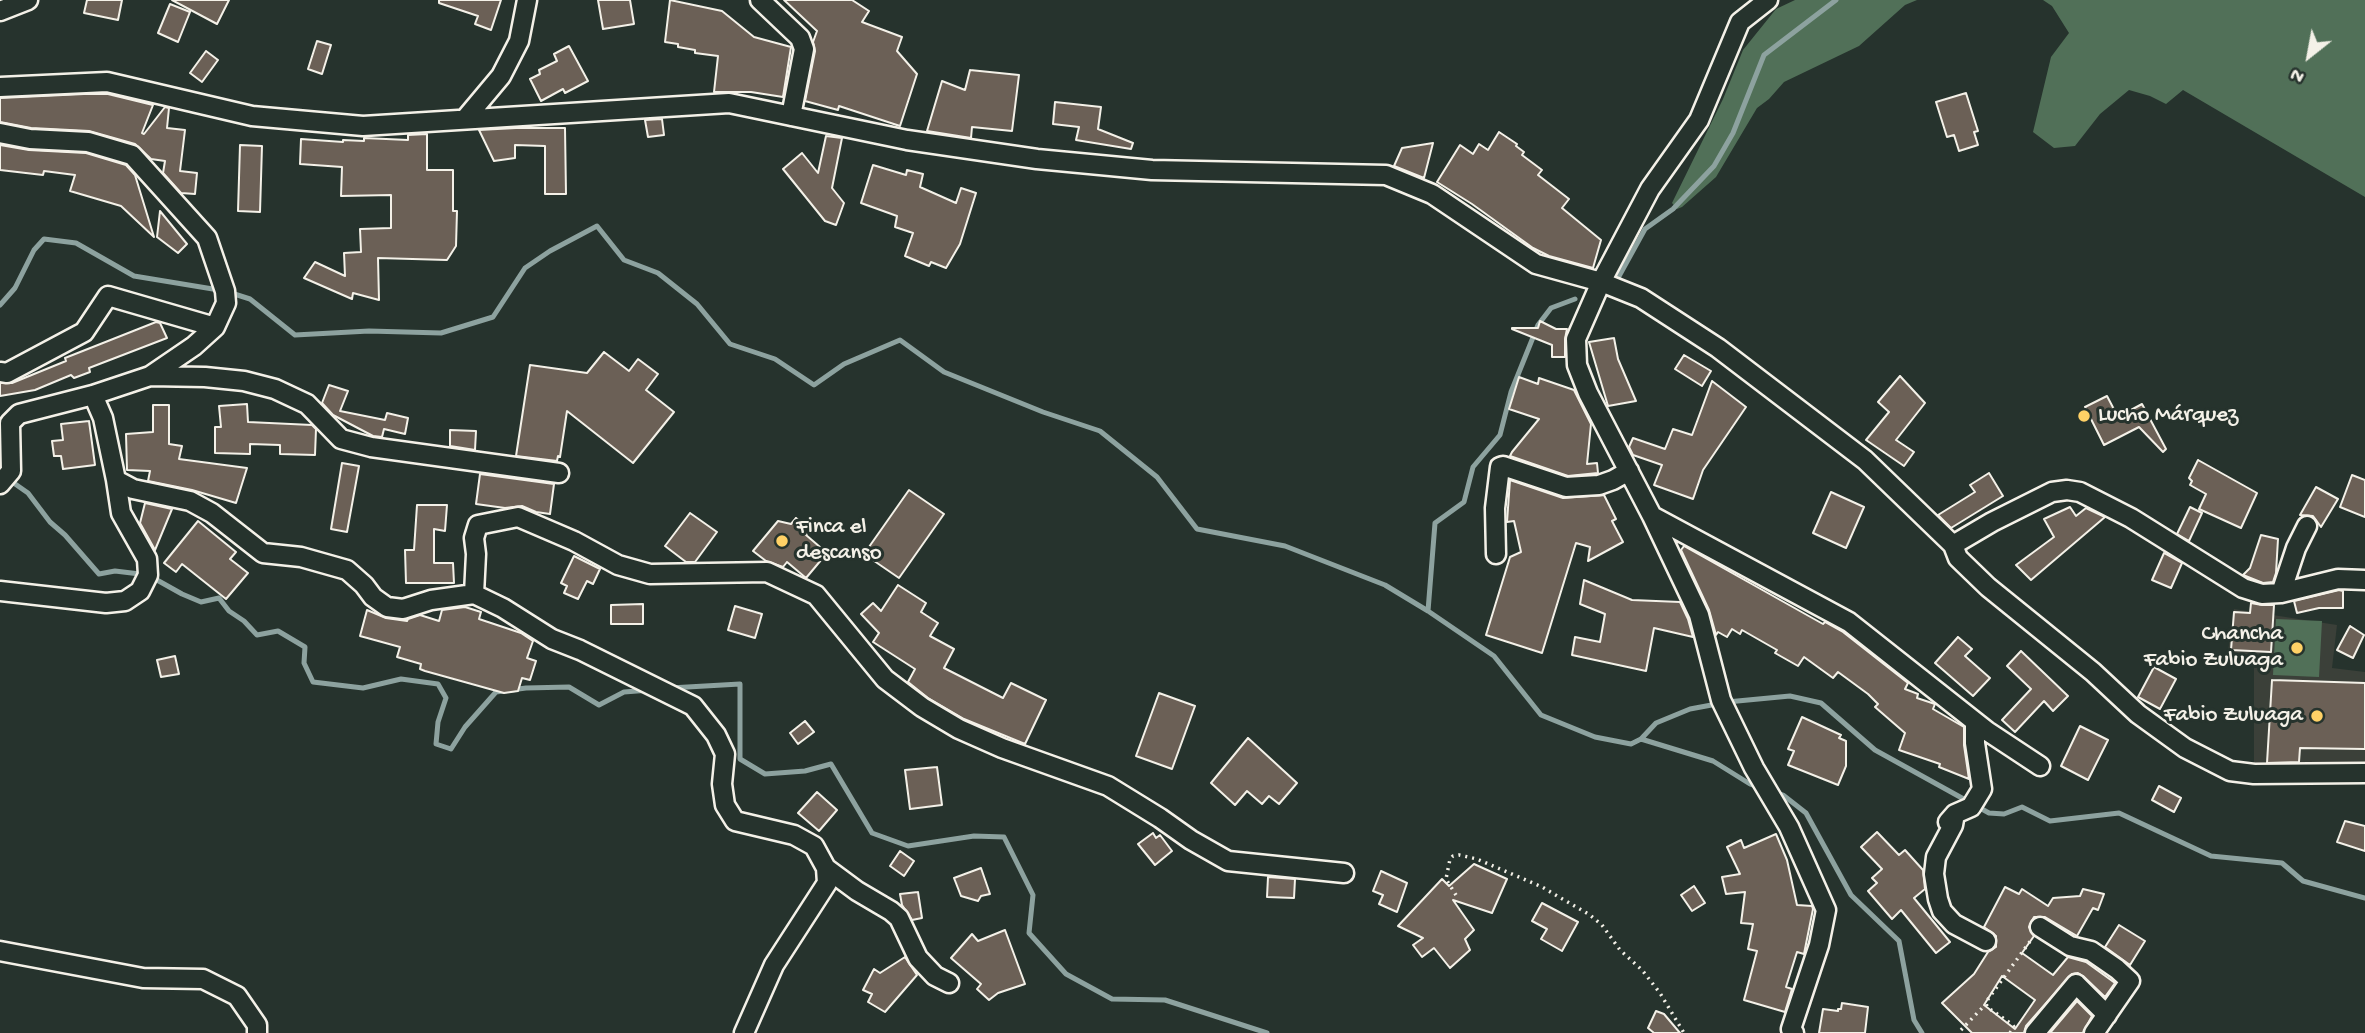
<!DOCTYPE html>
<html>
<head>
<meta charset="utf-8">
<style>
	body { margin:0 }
	#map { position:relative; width:2365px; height:1033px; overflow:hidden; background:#26332d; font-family:"Gochi Hand",sans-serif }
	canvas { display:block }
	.north { position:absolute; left:2274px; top:21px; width:70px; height:70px; -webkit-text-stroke:5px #26332d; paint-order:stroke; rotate:211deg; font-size:19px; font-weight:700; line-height:28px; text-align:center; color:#f4f1e8 }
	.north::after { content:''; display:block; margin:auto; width:24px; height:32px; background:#f4f1e8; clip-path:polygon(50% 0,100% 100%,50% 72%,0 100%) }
</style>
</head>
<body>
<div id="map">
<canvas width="2365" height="1033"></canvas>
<div class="north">N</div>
</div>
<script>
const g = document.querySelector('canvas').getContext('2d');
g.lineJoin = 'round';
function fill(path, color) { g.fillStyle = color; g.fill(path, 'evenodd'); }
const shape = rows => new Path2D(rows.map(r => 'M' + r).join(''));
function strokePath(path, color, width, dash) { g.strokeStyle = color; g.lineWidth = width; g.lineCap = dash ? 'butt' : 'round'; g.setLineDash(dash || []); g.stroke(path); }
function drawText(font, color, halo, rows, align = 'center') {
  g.font = font + ' "Gochi Hand",sans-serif'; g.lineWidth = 6; g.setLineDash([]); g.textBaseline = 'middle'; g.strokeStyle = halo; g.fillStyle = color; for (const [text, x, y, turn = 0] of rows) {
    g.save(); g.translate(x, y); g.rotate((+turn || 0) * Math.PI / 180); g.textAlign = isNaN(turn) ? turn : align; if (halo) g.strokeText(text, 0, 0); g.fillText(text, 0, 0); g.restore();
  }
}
fill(shape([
	[2234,609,2337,625,2332,668,2365,672,2365,766,2254,765,2254,656,2228,652]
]), '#3b4039');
fill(shape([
	[1795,0,1917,0,1905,5,1859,46,1784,82,1769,99,1757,108,1716,177,1682,207,1677,209,1672,203,1723,99,1743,50,1776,9],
	[2043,0,2365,0,2365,197,2183,90,2166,104,2150,96,2129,90,2100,114,2075,146,2054,148,2033,132,2051,57,2069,33,2052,6],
	[2276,619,2322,621,2319,677,2273,675]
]), '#517058');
strokePath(shape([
	[1618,278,1645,229,1673,209,1714,166,1733,133,1764,55,1836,0],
	[0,305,15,288,34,250,44,239,76,243,134,276,225,291,250,299,295,335,369,331,441,333,493,317,525,268,550,251,597,226,624,260,658,273,697,304,730,344,775,359,814,385,844,364,900,340,944,372,1043,412,1100,431,1157,477,1197,529,1285,546,1385,585,1428,611,1494,656,1541,715,1595,737,1631,744,1641,739,1656,723,1690,709,1717,704],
	[8,479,28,493,50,522,65,535,99,574,115,571,148,575,182,594,201,602,219,598,229,611,244,621,257,635,278,631,305,647,304,663,313,682,363,688,401,679,438,684,446,698,438,722,436,744,451,749,465,727,496,692,526,688,569,687,599,705,624,692,650,690],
	[1428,611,1435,523,1464,502,1473,467,1500,435,1511,392,1538,325,1551,308,1575,299],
	[670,688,740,684,740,759,765,774,805,771,831,764,872,833,908,846,974,836,1004,837,1033,895,1029,933,1066,974,1112,999,1165,1000,1267,1033],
	[1727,702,1790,696,1821,703,1875,750,1989,813,2004,814,2022,807,2050,821,2119,813,2211,856,2282,863,2303,881,2365,898],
	[1641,739,1713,761,1750,784,1758,787],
	[1774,792,1783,795,1806,813,1851,895,1899,941,1914,1020,1922,1033]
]), '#8da29f', 5);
const building = shape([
	[87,0,122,0,118,20,84,13,87,0],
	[172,0,229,0,217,24,172,0],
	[439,0,501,0,491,30,475,24,478,16,439,3,439,0],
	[598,0,630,0,634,24,603,29,598,0],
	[670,0,722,11,754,37,791,47,783,97,751,92,714,92,718,56,695,53,695,50,678,47,678,44,665,42,670,0],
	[784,0,852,0,869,11,862,22,902,37,897,51,917,74,900,126,839,106,838,110,805,101,815,51,813,42,817,31,784,0],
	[170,4,190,12,178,42,158,33,170,4],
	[317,41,331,45,322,74,308,69,317,41],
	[569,46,588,81,565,93,563,89,541,101,530,79,540,74,539,70,557,61,554,54,569,46],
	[206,51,218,60,202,82,190,73,206,51],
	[970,70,1019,75,1012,131,972,127,971,138,927,131,942,81,965,90,970,70],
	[1966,93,1978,131,1974,132,1978,145,1959,151,1954,135,1947,137,1936,102,1966,93],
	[84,94,108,94,153,105,142,133,144,134,165,107,169,108,167,128,185,130,180,171,197,173,195,194,181,193,163,173,165,161,151,159,135,144,89,131,31,128,0,122,0,98,84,94],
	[1055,102,1101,107,1098,129,1133,143,1131,149,1076,140,1079,127,1053,124,1055,102],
	[662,119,664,135,648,137,645,120,662,119],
	[516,128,565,128,566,194,545,194,545,146,515,145,515,158,494,161,479,130,516,128],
	[1499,132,1517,144,1516,146,1524,152,1522,155,1542,170,1538,175,1569,199,1562,208,1601,240,1593,268,1549,256,1533,248,1472,204,1437,182,1460,145,1473,154,1479,144,1488,150,1499,132],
	[427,134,427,170,453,170,453,211,457,211,456,246,447,260,378,258,379,300,353,293,352,299,304,278,315,262,345,276,344,253,361,252,360,229,391,228,391,195,341,196,342,167,300,164,301,139,343,142,343,140,364,141,364,138,408,140,408,135,427,134],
	[826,136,842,138,832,188,844,203,836,225,825,221,783,169,802,153,818,173,826,136],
	[1433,143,1424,178,1394,166,1402,148,1433,143],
	[0,145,29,150,86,153,126,165,135,175,154,237,121,206,70,191,75,175,44,171,43,175,0,170,0,145],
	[240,145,262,146,260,212,238,211,240,145],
	[873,165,906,175,907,170,923,174,920,187,956,203,961,188,976,193,960,244,946,268,931,262,929,266,905,256,913,233,895,227,897,216,861,203,873,165],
	[160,211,187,244,178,253,157,237,160,211],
	[1540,321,1556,329,1567,329,1565,339,1565,357,1552,357,1552,345,1512,329,1512,328,1538,328,1540,321],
	[156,322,160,323,167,338,89,368,90,372,74,378,71,375,35,390,0,396,0,383,12,383,66,361,65,358,156,322],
	[1614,338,1618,359,1636,401,1608,406,1589,342,1614,338],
	[604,352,629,371,638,359,658,374,646,390,674,412,633,463,567,411,560,457,558,456,557,461,516,456,530,365,587,373,604,352],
	[1684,355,1711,371,1702,386,1675,369,1684,355],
	[1900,376,1925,403,1896,440,1914,452,1904,466,1866,440,1889,412,1878,402,1900,376],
	[1519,377,1538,384,1539,378,1574,390,1591,424,1587,464,1597,463,1598,473,1568,476,1510,456,1512,452,1539,419,1509,409,1519,377],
	[1712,381,1746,407,1703,470,1693,499,1654,485,1662,465,1633,455,1629,447,1633,438,1665,449,1673,429,1692,435,1712,381],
	[329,385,348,391,340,411,385,420,387,413,408,418,405,434,384,429,382,437,373,436,333,415,322,403,329,385],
	[2107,396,2118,417,2142,404,2166,449,2163,452,2139,427,2104,445,2085,407,2107,396],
	[247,404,248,422,312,425,316,429,315,455,280,454,280,445,250,444,250,454,215,453,215,427,221,427,219,406,247,404],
	[153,405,169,405,169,444,182,446,179,459,247,468,236,503,192,490,148,481,150,471,127,470,126,434,153,432,153,405],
	[89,421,95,465,63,469,61,456,54,456,52,441,63,440,61,424,89,421],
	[450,430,476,431,475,450,450,446,450,430],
	[2198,460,2257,493,2241,528,2199,509,2206,494,2190,485,2192,481,2189,478,2198,460],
	[342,463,359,466,347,532,331,529,342,463],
	[1989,473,2003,496,1951,528,1938,515,1975,492,1970,485,1989,473],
	[480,474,554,484,550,514,536,512,522,506,505,508,476,504,480,474],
	[2352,475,2365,480,2365,517,2340,507,2352,475],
	[1510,480,1563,498,1604,495,1616,519,1612,521,1623,542,1588,561,1590,547,1576,543,1542,653,1486,635,1510,557,1521,552,1514,521,1507,522,1510,480],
	[2316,487,2338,499,2321,527,2313,516,2300,515,2316,487],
	[909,490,944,514,899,578,864,554,909,490],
	[1831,492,1864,507,1846,548,1813,533,1831,492],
	[145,503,172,509,155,550,140,523,145,503],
	[417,505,447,505,445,531,434,529,434,563,453,563,454,583,406,583,405,550,414,550,417,505],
	[2070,507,2076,516,2086,508,2105,517,2031,580,2016,565,2054,537,2044,519,2070,507],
	[2190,507,2202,513,2189,541,2177,534,2190,507],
	[690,513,717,532,695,562,686,562,665,546,690,513],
	[796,518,810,530,806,535,827,553,806,578,787,562,783,567,766,561,753,551,778,521,791,524,796,518],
	[198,521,236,552,230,559,248,573,226,599,182,564,176,572,164,563,198,521],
	[2261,535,2278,539,2276,573,2273,582,2263,583,2243,575,2250,568,2261,535],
	[1684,546,1823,624,1825,622,1843,632,1908,683,1905,689,1918,694,1917,698,1935,704,1933,709,1964,727,1964,745,1969,779,1939,767,1940,764,1899,750,1905,733,1875,707,1878,704,1868,694,1838,672,1833,678,1804,657,1798,666,1775,653,1777,650,1742,630,1740,634,1732,629,1727,637,1718,632,1716,635,1709,610,1681,550,1684,546],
	[2164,553,2182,563,2171,588,2152,580,2164,553],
	[574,556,600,569,593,584,587,581,578,599,564,593,567,586,561,583,574,556],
	[1584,580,1632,600,1680,602,1688,619,1693,637,1654,628,1646,671,1572,655,1575,637,1600,642,1605,614,1580,604,1584,580],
	[898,585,926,603,921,612,938,623,930,636,954,649,944,668,1003,698,1011,683,1046,700,1025,744,964,719,928,698,908,682,915,669,873,642,879,633,861,614,873,603,881,611,898,585],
	[2339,590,2343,591,2343,608,2319,608,2297,613,2294,601,2339,590],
	[2251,603,2262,605,2274,605,2271,652,2231,650,2234,612,2250,613,2251,603],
	[643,604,643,624,611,624,611,605,643,604],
	[735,606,762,614,755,638,728,630,735,606],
	[465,607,481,612,479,619,521,633,533,641,527,658,536,661,530,680,522,678,518,691,504,693,425,671,420,669,421,664,397,657,400,647,360,636,367,610,386,618,407,621,408,619,420,615,439,621,442,610,465,607],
	[2350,626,2364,635,2353,658,2337,650,2350,626],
	[1958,637,1972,649,1965,656,1990,678,1973,696,1935,663,1958,637],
	[2021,651,2068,696,2053,711,2044,701,2015,732,2002,720,2031,689,2007,666,2021,651],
	[175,656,179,674,161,677,157,660,175,656],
	[2154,667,2176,679,2160,709,2138,697,2154,667],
	[2272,680,2365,683,2365,749,2300,748,2299,762,2267,763,2272,680],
	[1159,693,1195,706,1172,769,1136,756,1159,693],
	[1802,717,1841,735,1839,738,1846,741,1846,766,1838,785,1788,765,1794,751,1788,749,1802,717],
	[805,721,814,732,798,744,790,733,805,721],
	[2080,726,2108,740,2088,780,2061,766,2080,726],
	[1248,738,1297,783,1279,804,1269,796,1262,804,1247,791,1235,805,1211,783,1248,738],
	[937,767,942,805,910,809,905,770,937,767],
	[2159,786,2181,798,2174,812,2152,800,2159,786],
	[817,792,837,810,819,831,798,813,817,792],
	[2345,821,2365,826,2365,851,2337,842,2345,821],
	[1877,832,1899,855,1905,850,1923,870,1925,889,1914,898,1950,942,1936,953,1901,910,1892,919,1868,891,1877,883,1872,878,1882,869,1861,847,1877,832],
	[1153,833,1156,838,1160,835,1172,851,1155,865,1138,844,1153,833],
	[1776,834,1787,860,1797,905,1812,906,1813,909,1804,954,1797,952,1786,987,1792,989,1785,1012,1744,1000,1757,951,1748,949,1753,924,1741,923,1745,892,1726,894,1722,877,1740,874,1727,847,1741,840,1744,848,1776,834],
	[900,851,914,861,904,876,890,866,900,851],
	[1474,864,1507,879,1492,913,1453,900,1474,930,1465,939,1470,950,1450,968,1434,948,1422,957,1413,945,1423,938,1398,926,1442,879,1449,886,1474,864],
	[981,868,990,894,981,896,978,901,961,896,954,878,981,868],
	[1381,871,1407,883,1397,912,1379,904,1383,895,1373,891,1381,871],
	[1268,877,1295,879,1294,898,1267,897,1268,877],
	[1694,886,1705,903,1692,911,1681,895,1694,886],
	[2005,887,2019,894,2022,889,2048,906,2053,898,2080,896,2083,889,2104,894,2098,910,2093,908,2077,936,2045,917,2034,917,2029,927,2034,936,2022,953,2053,975,2068,957,2086,962,2115,983,2105,997,2083,976,2078,973,2072,974,2026,1026,2024,1033,1972,1033,1942,1003,1974,974,1988,952,1996,947,1996,936,1984,927,2005,887],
	[2002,976,2035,1000,2015,1029,1984,1005,2002,976],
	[918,892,922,918,912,920,902,905,900,894,918,892],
	[1542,903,1578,922,1562,951,1541,939,1547,929,1532,921,1542,903],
	[2119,925,2145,941,2130,965,2105,947,2119,925],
	[1005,930,1025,984,998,993,989,1000,977,989,981,984,951,958,972,934,978,941,1005,930],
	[905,957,917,975,885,1012,868,1002,872,994,863,990,874,969,880,973,905,957],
	[2077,1001,2092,1016,2083,1033,2050,1033,2077,1001],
	[1842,1003,1868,1007,1865,1033,1819,1033,1823,1009,1838,1011,1838,1009,1841,1009,1842,1003],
	[1656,1011,1664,1014,1680,1033,1654,1033,1648,1028,1656,1011]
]);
fill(building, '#6b6056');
strokePath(building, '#f4f1e8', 2);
const minor = shape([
	[760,0,800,38,804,49,791,116],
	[1768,0,1740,22,1699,120,1650,189,1601,282,1576,339,1577,365,1588,393,1652,516,1699,615,1721,700,1754,768,1789,827,1826,910,1819,945,1791,1029,1794,1033],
	[0,11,28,0],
	[0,87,107,82,252,116,363,126,729,103,907,140,1037,159,1152,170,1386,175,1432,194,1536,264,1601,282,1641,298,1718,348,1865,460,1953,545,1958,558,1988,587,2093,672,2138,714,2185,748,2230,771,2254,774,2365,773],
	[465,119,501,76,519,41,527,0],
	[0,133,30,139,88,142,132,155,207,238,225,291,226,303,215,327,194,346,150,376,93,395,19,414,10,423,11,471,0,484],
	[0,372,7,373,84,332,108,296,215,327],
	[150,376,205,377,244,381,275,389,307,404,341,439,371,447,559,473],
	[93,395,103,418,116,480,133,489,190,501,212,513,263,553,301,557,347,570,364,585,373,597,387,607,403,609,431,600,474,594,503,608,552,639,580,650,693,706,716,735,725,754,722,784,725,805,735,821,794,835,814,846,826,868,827,883,774,965,744,1033],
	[1652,516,1849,622,1987,731,2040,766],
	[1953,545,1992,522,2052,492,2067,490,2080,492,2131,518,2243,588,2262,594,2281,593,2338,579,2365,580],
	[1496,554,1495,508,1500,467,1503,466,1566,487,1599,485,1613,480,1629,471],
	[0,591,106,603,125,601,140,591,148,575,147,559,121,513,116,480],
	[2281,593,2296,548,2307,526],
	[474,594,476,554,474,538,478,525,518,517,574,541,618,565,650,574,767,572,816,595,885,679,922,707,959,729,1002,748,1108,786,1160,818,1191,840,1228,861,1344,873],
	[1955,814,1953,825,1936,857,1934,874,1938,899,1942,911,1954,924,1986,941],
	[1948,822,1955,814,1971,807,1982,789,1975,743,1975,723],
	[826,868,857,891,891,911,899,918,918,958,935,976,949,983],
	[2040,927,2070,946,2091,951,2117,969,2130,981,2094,1033],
	[0,951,143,978,203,979,237,996,257,1025,257,1033],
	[2035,1033,2076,984,2107,1015]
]);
strokePath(minor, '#f4f1e8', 23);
strokePath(shape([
	[1456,895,1446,879,1450,859,1453,856,1459,855,1477,859,1542,887,1590,915,1602,925,1620,950,1642,970,1660,993,1684,1033],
	[1961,1030,1985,1005],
	[2010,1033,2014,1027,2013,1025,1987,1007,1986,1002,2031,940]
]), '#f4f1e8', 3.5, [2, 5]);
strokePath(minor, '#26332d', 18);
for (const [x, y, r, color] of [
	[2084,416,7,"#ffd166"],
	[782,541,7,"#ffd166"],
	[2297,648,7,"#ffd166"],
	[2317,716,7,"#ffd166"]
]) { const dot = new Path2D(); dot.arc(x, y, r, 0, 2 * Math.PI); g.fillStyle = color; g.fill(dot); strokePath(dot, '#26332d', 2.5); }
drawText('23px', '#f4f1e8', '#26332d', [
	["Lucho Márquez",2098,416],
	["Finca el",796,528],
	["descanso",796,554],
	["Chancha",2283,635,"right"],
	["Fabio Zuluaga",2283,661,"right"],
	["Fabio Zuluaga",2303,716,"right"]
], 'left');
</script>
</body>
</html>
